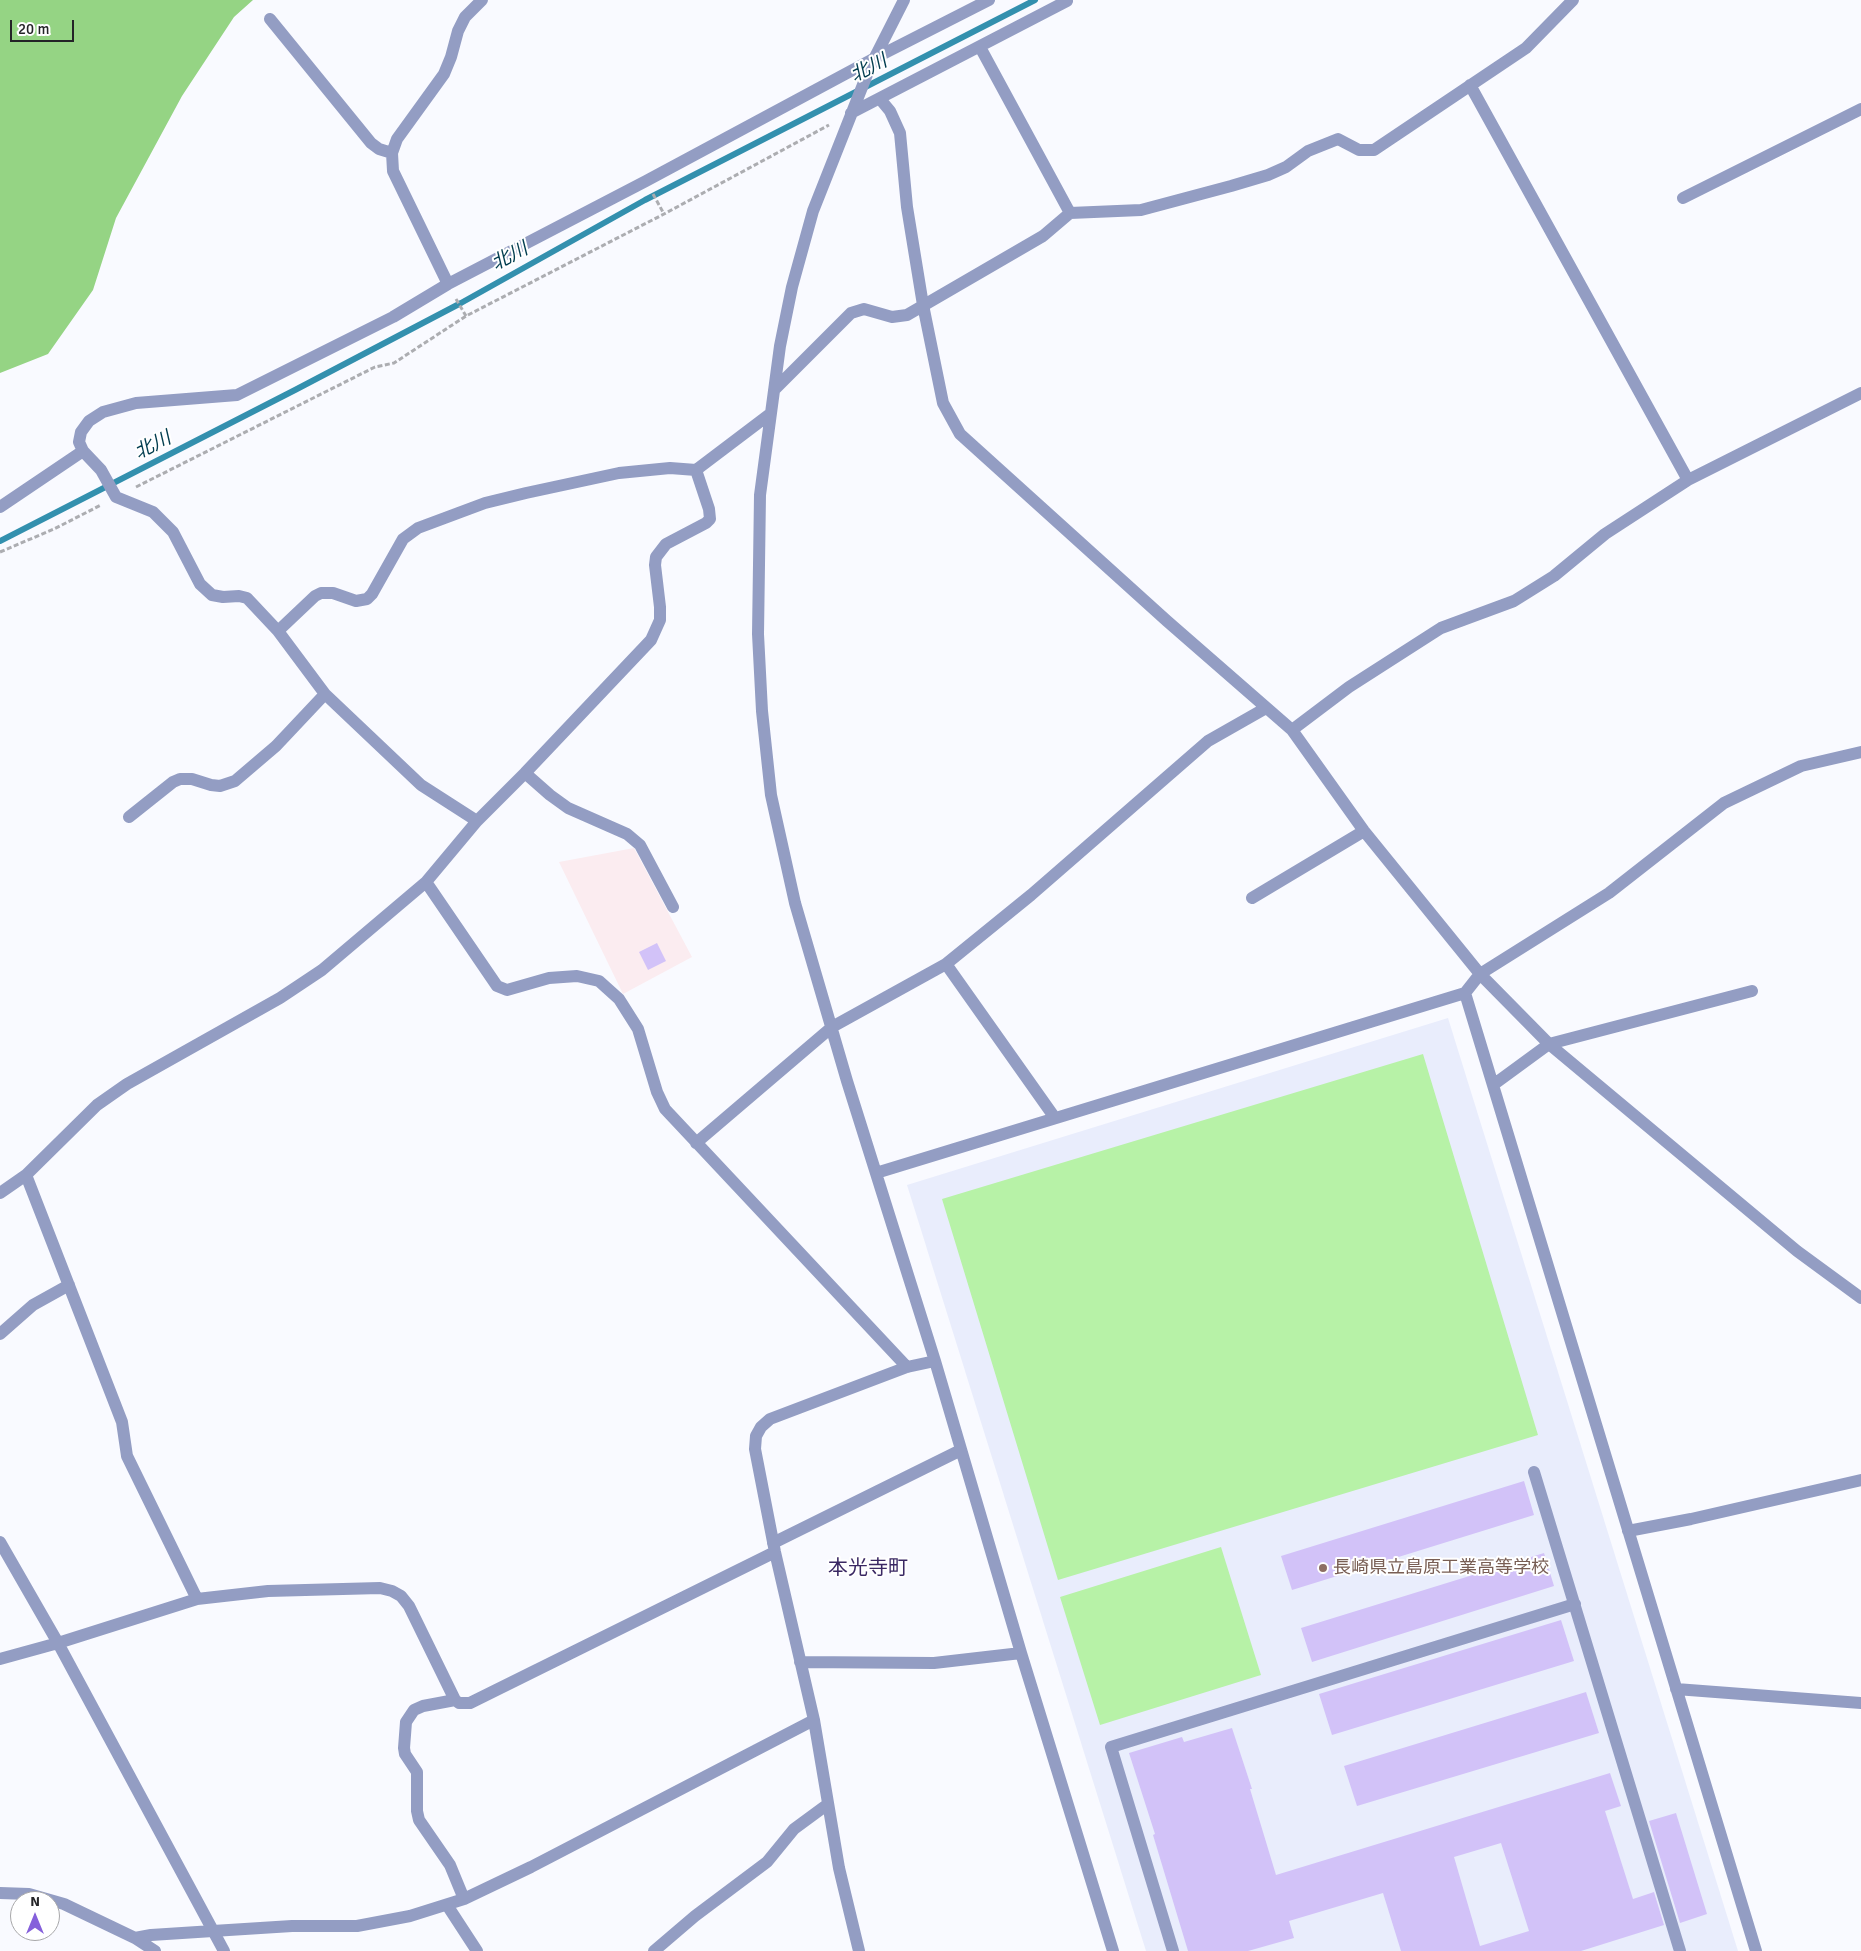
<!DOCTYPE html>
<html>
<head>
<meta charset="utf-8">
<style>
	body { margin:0 }
	#map { position:relative; width:1861px; height:1951px; overflow:hidden; background:#f9faff; font-family:Signika,sans-serif }
	canvas { display:block }
	.north { position:absolute; left:10px; top:1891px; width:50px; height:50px; box-sizing:border-box; background:#fff; border:1px solid #a7a7a9; border-radius:50%; rotate:0deg; font-size:14px; font-weight:700; line-height:20px; text-align:center; color:#242427 }
	.north::after { content:''; display:block; margin:auto; width:18px; height:22px; background:#8560db; clip-path:polygon(50% 0,100% 100%,50% 72%,0 100%) }
	.scale { position:absolute; left:10px; top:20px; width:64px; height:22px; box-sizing:border-box; border:2px solid #242427; border-top:0; padding-left:6px; font-size:15px; line-height:18px; white-space:nowrap; color:#242427; -webkit-text-stroke:4px #fff; paint-order:stroke }
</style>
</head>
<body>
<div id="map">
<canvas width="1861" height="1951"></canvas>
<div class="north">N</div>
<div class="scale">20 m</div>
</div>
<script>
const g = document.querySelector('canvas').getContext('2d');
g.lineJoin = 'round';
function fill(path, color) { g.fillStyle = color; g.fill(path, 'evenodd'); }
const shape = rows => new Path2D(rows.map(r => 'M' + r).join(''));
function strokePath(path, color, width, dash) { g.strokeStyle = color; g.lineWidth = width; g.lineCap = dash ? 'butt' : 'round'; g.setLineDash(dash || []); g.stroke(path); }
function drawText(font, color, halo, rows, align = 'center') {
  g.font = font + ' Signika,"Noto Sans JP",sans-serif'; g.lineWidth = 4; g.setLineDash([]); g.textBaseline = 'middle'; g.strokeStyle = halo; g.fillStyle = color; for (const [text, x, y, turn = 0] of rows) {
    g.save(); g.translate(x, y); g.rotate((+turn || 0) * Math.PI / 180); g.textAlign = isNaN(turn) ? turn : align; if (halo) g.strokeText(text, 0, 0); g.fillText(text, 0, 0); g.restore();
  }
}
fill(shape([
	[634,848,692,957,623,994,559,862]
]), '#fbecf0');
fill(shape([
	[1448,1018,1738,1951,1146,1951,907,1185]
]), '#e9edfc');
fill(shape([
	[1423,1054,1538,1435,1058,1580,942,1199],
	[1221,1547,1261,1675,1100,1725,1060,1597]
]), '#b7f2a7');
fill(shape([
	[0,0,253,0,234,17,182,96,116,218,93,290,48,354,0,373]
]), '#95d484');
strokePath(shape([
	[0,541,295,390,461,303,645,200,1035,0]
]), '#3390ae', 6);
fill(shape([
	[657,943,666,961,648,970,639,952],
	[1524,1481,1534,1515,1292,1590,1281,1556],
	[1544,1553,1554,1586,1312,1662,1301,1628],
	[1561,1620,1574,1661,1332,1735,1319,1694],
	[1586,1692,1599,1733,1357,1806,1344,1766],
	[1232,1728,1252,1789,1250,1789,1276,1875,1610,1773,1621,1806,1605,1811,1633,1899,1654,1892,1664,1925,1581,1951,1401,1951,1383,1893,1289,1921,1294,1938,1248,1951,1188,1951,1153,1835,1155,1834,1129,1753,1182,1737,1184,1742],
	[1501,1843,1529,1931,1480,1946,1454,1857],
	[1676,1813,1707,1914,1680,1923,1649,1821]
]), '#d2c2f8');
strokePath(shape([
	[653,194,664,214],
	[456,299,466,316],
	[136,487,375,367,394,363,466,316,664,214,829,125],
	[0,552,54,529,101,505]
]), '#acadb1', 3, [5, 2.5]);
strokePath(shape([
	[904,0,870,67,813,211,792,287,780,346,760,495,758,634,762,711,771,795,795,903,847,1081,935,1361,1021,1653,1113,1951],
	[270,19,371,143,379,149,392,153],
	[980,47,1070,213],
	[1470,85,1688,480],
	[880,99,890,111,900,133,907,207,923,305,943,403,960,434,1167,621,1292,730,1364,831,1480,974,1549,1044,1797,1251,1861,1298],
	[851,113,1067,1],
	[1683,198,1861,109],
	[448,284,393,171,392,153,397,139,444,74,451,57,458,31,465,17,482,0],
	[774,390,851,313,864,309,892,317,907,315,1043,236,1070,213,1141,210,1231,186,1268,175,1286,167,1308,151,1338,139,1359,150,1374,150,1526,48,1573,0],
	[0,507,83,451],
	[278,631,315,596,321,593,333,593,356,601,367,599,372,594,403,539,418,528,485,503,526,493,619,473,670,468,696,470,770,414],
	[1292,730,1349,687,1441,628,1514,601,1554,576,1605,534,1688,480,1861,393],
	[525,773,550,795,568,808,627,834,640,845,673,907],
	[129,817,173,782,180,779,192,779,211,785,220,786,235,781,276,746,325,694],
	[477,821,421,785,325,694,278,631,247,598,239,596,223,597,212,595,200,584,173,532,153,512,116,497,101,470,83,451,79,442,81,432,89,421,103,412,136,403,237,395,393,317,448,284,646,181,875,58,989,0],
	[426,882,497,986,507,990,549,978,577,976,599,981,619,999,638,1029,657,1092,665,1109,907,1367],
	[1252,898,1364,831],
	[946,964,1055,1118],
	[1465,993,1756,1951],
	[1493,1085,1549,1044,1752,991],
	[696,1143,832,1027,946,964,1031,895,1208,741,1266,708],
	[876,1173,1465,993,1480,974,1609,893,1724,803,1801,766,1861,752],
	[26,1175,122,1422,127,1456,197,1599],
	[0,1193,26,1175,97,1105,127,1084,280,998,322,970,426,882,477,821,525,773,651,640,660,620,660,607,655,565,656,557,666,544,706,523,710,519,709,509,696,470],
	[0,1334,33,1305,69,1285],
	[1534,1472,1680,1951],
	[1628,1531,1691,1519,1861,1480],
	[0,1542,58,1643,224,1951],
	[773,1543,961,1450],
	[0,1659,58,1643,197,1599,268,1591,380,1588,392,1591,401,1596,409,1606,455,1700,459,1703,470,1703,775,1552],
	[800,1662,934,1663,1021,1653],
	[1676,1689,1861,1703],
	[455,1700,423,1706,414,1710,406,1722,404,1748,405,1754,417,1772,417,1811,419,1820,450,1865,464,1899],
	[0,1893,29,1894,64,1904,135,1938,155,1951],
	[447,1905,477,1951],
	[135,1938,151,1935,213,1931,292,1926,357,1926,410,1916,464,1899,531,1867,814,1720],
	[654,1951,695,1916,767,1862,794,1829,828,1804],
	[859,1951,839,1868,814,1720,775,1552,755,1449,756,1436,761,1427,770,1419,907,1367,935,1361],
	[1173,1951,1111,1747,1575,1604]
]), '#939dc3', 12);
for (const [x, y, r, color] of [
	[1323,1568,5,"#8d6e63"]
]) { const dot = new Path2D(); dot.arc(x, y, r, 0, 2 * Math.PI); g.fillStyle = color; g.fill(dot); strokePath(dot, '#fff', 2); }
drawText('18px', '#785e54', '#fff', [
	["長崎県立島原工業高等学校",1333,1568]
], 'left');
drawText('italic 19px', '#023d4f', '#fff', [
	["北川",869,69,-27],
	["北川",510,257,-28],
	["北川",153,446,-27]
]);
drawText('20px', '#3a2863', '#fff', [
	["本光寺町",868,1569]
]);
</script>
</body>
</html>
